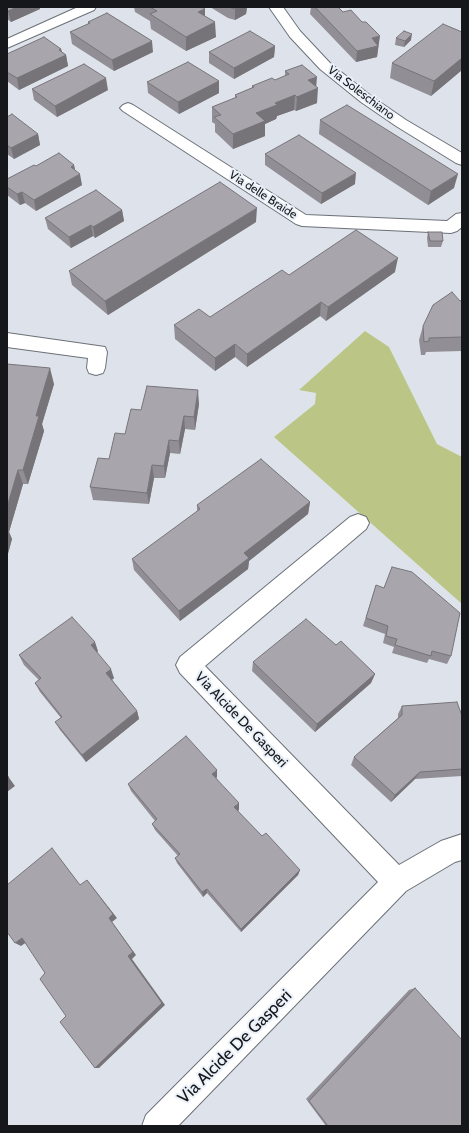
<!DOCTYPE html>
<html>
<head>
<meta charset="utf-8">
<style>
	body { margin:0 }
	#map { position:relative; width:469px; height:1133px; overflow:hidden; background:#dee3eb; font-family:Cabin,sans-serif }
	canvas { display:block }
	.frame { position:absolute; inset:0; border:8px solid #15171a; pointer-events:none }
</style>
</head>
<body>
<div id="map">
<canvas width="469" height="1133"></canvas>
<div class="frame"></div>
</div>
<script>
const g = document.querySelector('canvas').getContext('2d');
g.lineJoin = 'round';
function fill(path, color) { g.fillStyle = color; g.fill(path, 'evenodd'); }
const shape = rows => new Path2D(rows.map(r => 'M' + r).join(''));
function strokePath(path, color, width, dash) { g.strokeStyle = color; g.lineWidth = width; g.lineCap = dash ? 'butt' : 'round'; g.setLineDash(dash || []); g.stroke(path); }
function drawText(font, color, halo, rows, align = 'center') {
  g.font = font + ' Cabin,sans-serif'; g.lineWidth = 4; g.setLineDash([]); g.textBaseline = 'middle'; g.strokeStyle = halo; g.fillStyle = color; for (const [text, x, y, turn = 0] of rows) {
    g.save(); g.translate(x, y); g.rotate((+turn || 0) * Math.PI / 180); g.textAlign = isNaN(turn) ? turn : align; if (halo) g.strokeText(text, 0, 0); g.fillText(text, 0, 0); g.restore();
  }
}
fill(shape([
	[365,331,389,347,437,444,462,457,462,604,274,437,315,404,316,393,299,390]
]), '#bbc686');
const minor = shape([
	[78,7,96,7,94,10,7,48,7,39,78,7],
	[269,7,283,7,300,31,330,63,371,96,406,120,462,153,462,165,456,163,396,126,361,102,320,69,290,37,269,7],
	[128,103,133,105,306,215,447,221,456,214,462,213,462,227,457,231,451,233,302,226,296,224,123,111,120,108,123,105,128,103],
	[7,333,105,347,107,352,105,368,103,373,96,375,89,373,87,368,88,358,7,347,7,333],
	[358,514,366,517,369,523,366,529,205,666,399,865,441,841,462,834,462,860,455,862,406,891,178,1126,142,1126,146,1115,378,882,180,673,176,665,180,657,350,517,358,514]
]);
strokePath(minor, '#6c7178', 2);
fill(minor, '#fff');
fill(shape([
	[7,7,40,9,11,22,7,19],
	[134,7,202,7,205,9,205,16,216,37,186,51,151,29,150,21,135,12],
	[210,7,247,7,246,14,235,20,228,18],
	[311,7,338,7,379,47,378,47,377,57,356,62,310,14],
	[88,22,153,52,114,71,72,44,70,32,88,24],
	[462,32,462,70,431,96,390,78,392,63],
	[396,38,411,40,404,47,395,45],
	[275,46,274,57,234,79,209,63,209,52],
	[61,49,62,52,66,55,68,66,19,90,7,81,7,54],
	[285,71,316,86,317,103,296,111,294,110,277,116,276,119,265,124,265,136,233,149,215,132,215,124,212,122,212,107,235,98,235,95,252,88,252,86,275,80,285,76],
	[219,81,219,93,179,114,148,93,147,82],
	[32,89,108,90,57,117,34,100],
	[7,117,38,134,40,145,14,159,7,154],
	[320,120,454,188,428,205,319,134],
	[265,154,355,184,321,204,265,165],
	[74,165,75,170,82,185,36,211,25,203,20,205,7,195,7,179,36,166],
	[122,210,124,221,95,238,93,236,71,248,48,229,45,218],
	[256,222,108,315,72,285,69,271],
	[428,232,443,241,441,247,428,247,427,238],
	[395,272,326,321,320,316,247,367,235,357,215,371,175,339,174,325,210,317,289,275],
	[462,300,462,351,426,352,425,355,421,355,419,340,423,326,460,301],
	[7,364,54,384,42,424,44,431,28,484,23,484,9,532,12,539,7,557],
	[199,404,195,430,185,429,180,454,170,453,165,478,154,478,149,504,93,500,90,487,109,459,141,410],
	[310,502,308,514,249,561,248,569,180,621,134,570,132,559,197,512,197,505],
	[376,585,451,656,447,664,429,659,427,663,392,653,394,647,383,643,385,634,363,626],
	[336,645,375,674,371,683,315,732,252,671,253,662],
	[98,651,97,652,114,678,112,680,137,711,139,719,86,762,60,730,55,722,61,718,40,692,35,683,39,680,24,665,19,655],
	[402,706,462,716,462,776,415,779,391,802,351,765,354,757,398,718,398,714],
	[217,777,216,778,239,810,237,811,262,836,300,870,298,875,241,932,207,893,203,897,177,863,175,858,178,856,155,830,152,824,155,821,131,791,128,784],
	[415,988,462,1126,326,1126,306,1099,409,990]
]), '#918e95');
fill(shape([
	[17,7,40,7,40,9,11,22,8,11],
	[238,7,247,7,246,14,235,20,235,9],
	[205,9,205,23,198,12],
	[215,22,216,37,186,51,186,37],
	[412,34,411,40,404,47,405,41],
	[380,36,377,57,356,62,357,51,372,38],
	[152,41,153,52,114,71,112,60],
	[275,46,274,57,234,79,234,68],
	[61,49,63,56,66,55,68,66,19,90,17,78],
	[462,58,462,70,431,96,434,81],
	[317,77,316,89,318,88,317,103,296,111,297,97,308,80],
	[106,78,108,90,57,117,55,106],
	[219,81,219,93,179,114,178,102],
	[295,95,294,110,277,116,276,119,265,124,265,136,233,149,233,134,256,113,275,103],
	[38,134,40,145,14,159,11,148],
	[74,165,76,176,71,167],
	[356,173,355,184,321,204,322,193],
	[80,174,82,185,36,211,34,200],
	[458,174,454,188,428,205,431,191],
	[22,192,25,203,20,205,17,194],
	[257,208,256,222,108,315,105,301],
	[122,210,124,221,95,238,93,227],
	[91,225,93,236,71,248,69,237],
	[398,258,395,272,326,321,328,307],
	[321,302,320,316,247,367,247,354],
	[235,344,235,357,215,371,215,358],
	[50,368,54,384,42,424,44,431,28,484,23,470,36,416],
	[198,390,199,404,195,430,194,417],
	[184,416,185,429,180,454,179,441],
	[169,440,170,453,165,478,164,466],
	[152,465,154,478,149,504,147,493],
	[18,470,23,484,9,532,12,539,7,557,7,507],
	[310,502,308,514,249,561,248,569,180,621,179,611,244,553],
	[95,642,98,651,95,655,91,645],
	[111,669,114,678,109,682,106,673],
	[375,674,371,683,315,732,317,724],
	[137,711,139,719,86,762,82,755],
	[217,770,217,777,213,781,212,774],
	[420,772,415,779,391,802,395,795],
	[7,775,15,786,7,792],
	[239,803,239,810,234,814,234,807],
	[300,870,298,875,241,932,241,929],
	[87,880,117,918,112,922,136,955,132,959,165,1005,99,1068,95,1068,128,956],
	[207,889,207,893,203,897,202,892],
	[22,938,28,941,21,946,15,943]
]), '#767479');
const building = shape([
	[7,7,17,7,8,11,7,10,7,7],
	[150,7,202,7,205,9,198,12,215,22,186,37,150,14,157,11,150,7],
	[229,7,238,7,235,9,229,7],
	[315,7,338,7,343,12,351,10,362,22,366,22,380,36,372,38,378,46,357,51,315,7],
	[107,13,152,41,112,60,70,32,90,23,88,22,107,13],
	[443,24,462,32,462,58,434,81,392,63,443,24],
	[250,31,275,46,234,68,209,52,250,31],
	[404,31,412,34,405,41,396,38,404,31],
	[44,37,61,49,59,50,66,55,17,78,7,72,7,54,44,37],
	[188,62,219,81,178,102,147,82,188,62],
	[84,64,106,78,55,106,32,89,84,64],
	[302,65,317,77,308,80,318,88,297,97,295,95,275,103,277,105,256,113,265,121,233,134,214,117,221,115,212,107,237,97,235,95,254,87,252,86,272,78,275,80,289,74,285,71,302,65],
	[347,105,458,174,431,191,320,120,347,105],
	[12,114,38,134,11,148,7,145,7,117,12,114],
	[299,135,356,173,322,193,265,154,299,135],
	[59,153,74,165,71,167,80,174,34,200,22,192,17,194,7,187,7,179,34,165,36,166,59,153],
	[220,182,257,208,105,301,69,271,220,182],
	[96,190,122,210,93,227,91,225,69,237,45,218,96,190],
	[356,230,398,258,328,307,321,302,247,354,235,344,215,358,174,325,199,309,210,317,282,270,289,275,356,230],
	[428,232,442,232,443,241,430,241,428,232],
	[452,292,460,301,462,300,462,337,429,338,429,341,424,342,423,326,433,305,452,292],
	[7,364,50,368,36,416,39,416,23,470,18,470,7,507,7,364],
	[147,386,198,390,194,417,184,416,179,441,169,440,164,466,152,465,147,493,90,487,98,458,109,459,115,433,125,434,131,409,141,410,147,386],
	[261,459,310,502,244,553,249,558,179,611,132,559,200,509,197,505,261,459],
	[392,567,412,572,460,613,451,656,432,651,431,656,395,645,397,639,386,636,388,626,366,618,376,585,384,588,392,567],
	[72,617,95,642,91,645,111,669,106,673,137,711,82,755,55,722,62,717,35,683,41,678,19,655,72,617],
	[306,619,336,645,341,641,375,674,317,724,253,662,306,619],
	[457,702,462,716,462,769,420,772,395,795,354,757,402,715,402,706,457,702],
	[186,736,217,770,212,774,239,803,234,807,262,836,266,833,300,870,241,929,207,889,202,892,175,858,180,854,152,824,157,819,128,784,186,736],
	[7,775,9,778,7,780,7,775],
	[52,848,80,885,87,880,113,914,109,918,133,952,128,956,162,1003,95,1068,60,1022,66,1016,40,979,45,973,22,938,15,943,7,932,7,885,52,848],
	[415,988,462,1040,462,1126,328,1126,309,1101,415,988]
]);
fill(building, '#a9a5ad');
strokePath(building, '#767479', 1);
drawText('12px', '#15171a', '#ebf1f9', [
	["Via Soleschiano",361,93,37],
	["Via delle Braide",263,195,33]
]);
drawText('14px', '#15171a', '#ebf1f9', [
	["Via Alcide De Gasperi",241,720,46]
]);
drawText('17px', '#15171a', '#ebf1f9', [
	["Via Alcide De Gasperi",235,1047,-45]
]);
</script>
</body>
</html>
